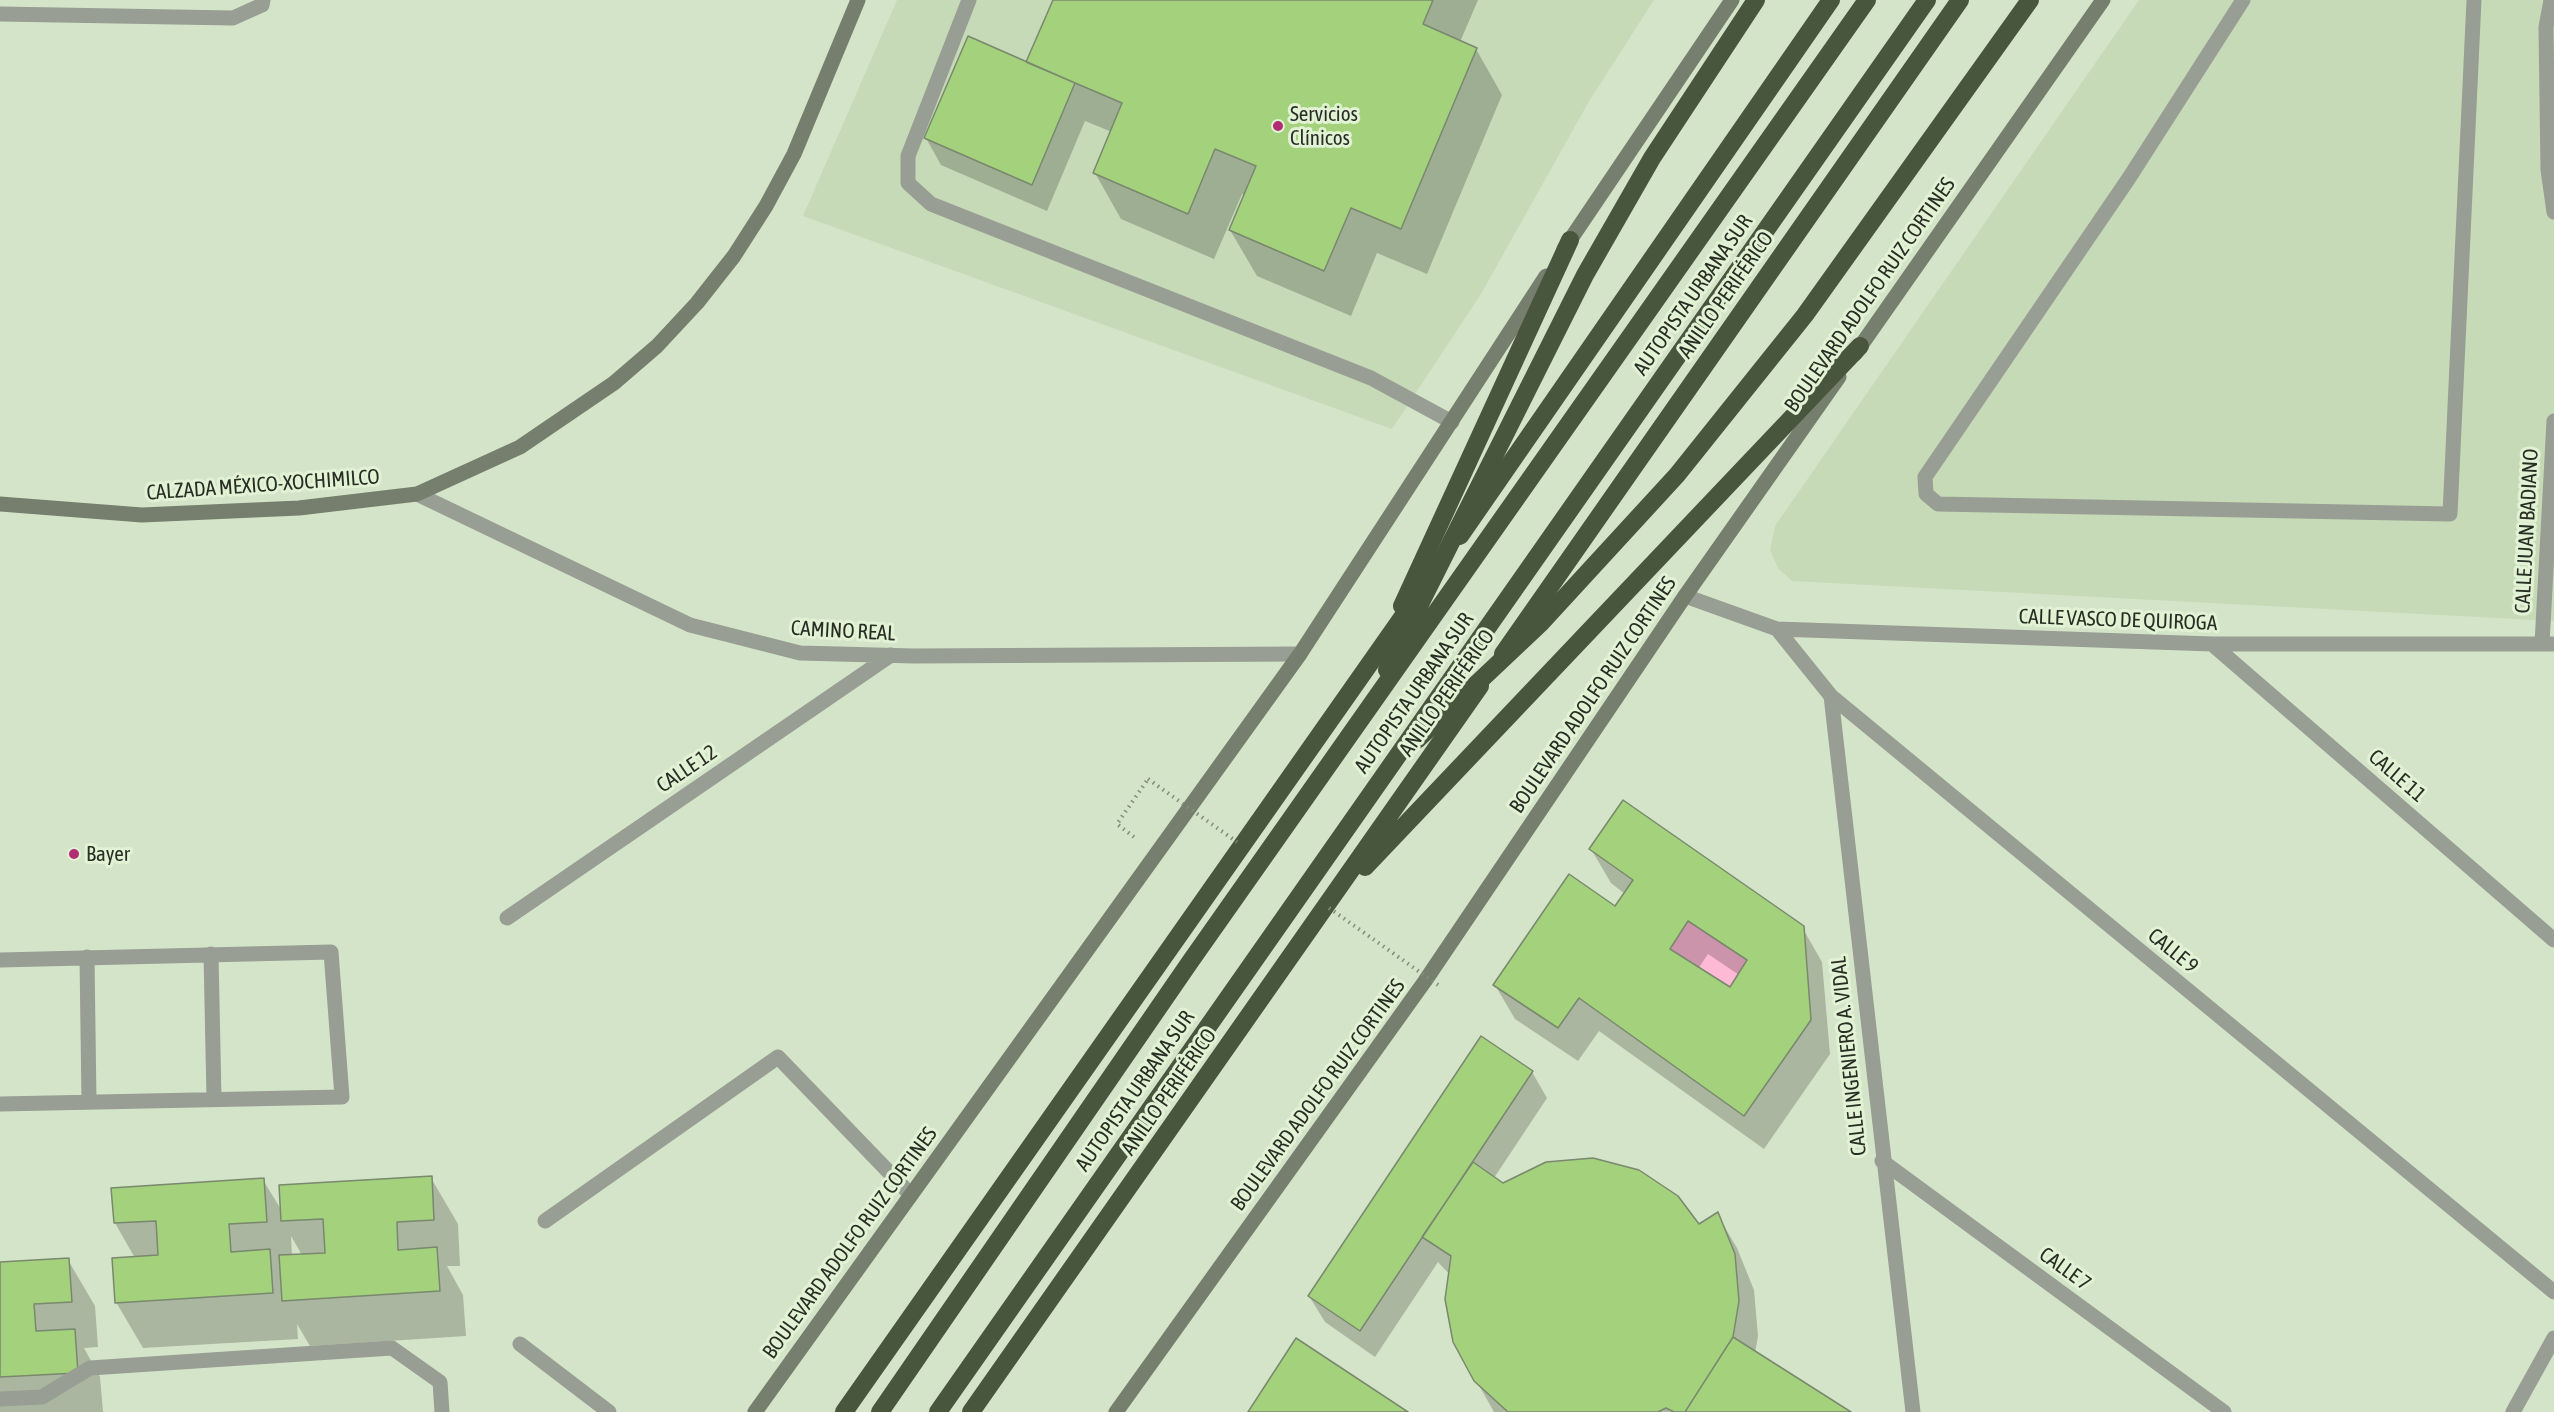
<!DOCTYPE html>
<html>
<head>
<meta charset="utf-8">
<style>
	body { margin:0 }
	canvas { display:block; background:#d4e4c8 }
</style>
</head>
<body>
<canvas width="2554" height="1412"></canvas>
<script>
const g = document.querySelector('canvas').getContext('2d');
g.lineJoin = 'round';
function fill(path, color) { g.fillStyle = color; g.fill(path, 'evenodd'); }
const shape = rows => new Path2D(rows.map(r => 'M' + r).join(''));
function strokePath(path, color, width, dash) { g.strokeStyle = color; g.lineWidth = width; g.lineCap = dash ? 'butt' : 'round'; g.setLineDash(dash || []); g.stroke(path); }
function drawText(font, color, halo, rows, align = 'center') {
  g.font = font + ' "Asap Condensed",sans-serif'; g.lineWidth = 6; g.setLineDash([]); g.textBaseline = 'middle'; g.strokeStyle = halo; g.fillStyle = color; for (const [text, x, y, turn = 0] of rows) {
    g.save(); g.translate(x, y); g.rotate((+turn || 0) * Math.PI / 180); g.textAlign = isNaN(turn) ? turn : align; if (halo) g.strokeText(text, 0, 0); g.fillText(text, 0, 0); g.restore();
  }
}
fill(shape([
	[897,0,1654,0,1588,103,1481,294,1392,429,803,216],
	[2139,0,2554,0,2554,621,1792,581,1778,568,1770,550,1775,526]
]), '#c6dab7');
fill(shape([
	[1688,921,1747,960,1730,987,1670,949]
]), '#febad5');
fill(shape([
	[1054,0,1478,0,1460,42,1476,49,1502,95,1427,274,1377,253,1351,316,1257,276,1230,230,1245,196,1242,194,1214,259,1121,219,1095,173,1112,132,1085,121,1047,211,941,165,926,138,1027,64],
	[1591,849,1802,927,1822,962,1830,1054,1764,1149,1599,1031,1578,1061,1515,1019,1495,985,1615,909,1625,894,1611,883],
	[1708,954,1739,975,1730,989,1698,969],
	[1532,1072,1547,1098,1494,1178,1503,1184,1698,1226,1717,1214,1737,1248,1754,1290,1758,1336,1755,1353,1848,1412,1494,1412,1476,1380,1450,1275,1438,1262,1375,1357,1325,1322,1309,1296],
	[431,1178,458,1224,460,1266,447,1266,463,1295,466,1336,310,1346,297,1324,298,1339,143,1348,116,1302,135,1258,115,1223,113,1189,263,1180,282,1211],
	[291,1236,298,1248,302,1256,292,1256],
	[68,1260,95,1306,98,1347,84,1348,100,1377,103,1412,0,1412,0,1264]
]), '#0003');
const building = shape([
	[1053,0,1433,0,1423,24,1477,48,1401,229,1351,208,1324,271,1229,230,1256,166,1215,149,1188,214,1093,173,1122,103,1026,62,1053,0],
	[968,36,1075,83,1032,185,924,138,968,36],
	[1623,800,1804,926,1811,1020,1744,1116,1579,998,1558,1028,1493,985,1569,874,1615,906,1633,880,1589,849,1623,800],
	[1688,921,1747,960,1730,987,1670,949,1688,921],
	[1481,1036,1533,1071,1360,1331,1308,1296,1481,1036],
	[1593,1158,1639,1170,1678,1196,1699,1224,1718,1212,1735,1254,1739,1301,1733,1337,1685,1412,1674,1412,1666,1408,1658,1412,1508,1412,1474,1381,1453,1342,1445,1299,1451,1256,1422,1237,1473,1162,1503,1183,1546,1162,1593,1158],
	[432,1176,434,1220,397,1222,398,1250,437,1247,440,1291,282,1301,279,1255,325,1253,323,1219,281,1221,279,1185,432,1176],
	[264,1178,267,1222,229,1224,231,1252,270,1249,273,1293,115,1303,112,1258,158,1255,156,1221,114,1223,111,1188,264,1178],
	[69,1258,72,1302,34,1304,36,1331,75,1329,78,1373,0,1377,0,1262,69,1258],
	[1733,1337,1851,1412,1685,1412,1733,1337],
	[1296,1338,1408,1412,1248,1412,1296,1338]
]);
fill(building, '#a4d17b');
strokePath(building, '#79886e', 1.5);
strokePath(shape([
	[1134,837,1117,824,1148,779]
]), '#828e7a', 4, [1.5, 4.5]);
strokePath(shape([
	[969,0,908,156,908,183,931,204,1371,378,1452,422],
	[2243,0,2129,178,1925,477,1926,494,1938,504,2450,514,2474,0],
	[0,14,233,18,262,5,263,0],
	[211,954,214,1099],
	[87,957,89,1102],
	[0,960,331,952,342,1097,0,1104],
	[545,1221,778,1057,911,1195],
	[520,1344,609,1412],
	[0,1399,42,1397,90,1368,392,1348,440,1382,442,1412]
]), '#989e93', 15);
strokePath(shape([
	[2551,0,2546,27,2548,170,2554,212],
	[417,494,690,625,800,653,914,656,1300,654],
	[1685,596,1777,629,2212,644,2554,644],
	[1777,629,1831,696,2554,1292],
	[2212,644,2554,940],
	[2542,644,2554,421],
	[1831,696,1913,1412],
	[507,918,891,655],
	[1882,1161,2224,1412],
	[2513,1412,2554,1338]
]), '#989e93', 15);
strokePath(shape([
	[1564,249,1732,0],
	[1855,354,2103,0],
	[0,504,142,515,299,508,417,494,520,447,614,383,657,346,697,303,734,256,766,206,794,154,858,0],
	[755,1412,1300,654,1546,276],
	[1116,1412,1425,981,1685,596,1839,377]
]), '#767f6e', 15);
strokePath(shape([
	[1460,536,1831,0],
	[1402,606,1570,240],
	[1503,654,1960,0],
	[1365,867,1860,346],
	[844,1412,1418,595],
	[971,1412,1480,686]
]), '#49563e', 18);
strokePath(shape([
	[1148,779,1237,842],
	[1329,908,1441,987]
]), '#828e7a', 4, [1.5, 4.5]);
strokePath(shape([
	[1387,670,1585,275,1652,158,1756,0],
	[1417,740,1541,623,1677,475,1805,315,2030,0],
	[880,1412,1190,962,1867,0],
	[938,1412,1927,0]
]), '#49563e', 18);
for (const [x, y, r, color] of [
	[1278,126,6,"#b12c72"],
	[74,854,6,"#b12c72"]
]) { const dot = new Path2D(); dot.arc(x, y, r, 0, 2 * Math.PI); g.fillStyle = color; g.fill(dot); strokePath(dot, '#e2f2d5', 2); }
drawText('21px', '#282e23', '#e2f2d5', [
	["Servicios",1290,114],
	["Clínicos",1290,138],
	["Bayer",86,854]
], 'left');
drawText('21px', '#282e23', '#e2f2d5', [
	["AUTOPISTA URBANA SUR",1693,295,-55],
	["ANILLO PERIFÉRICO",1726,295,-55],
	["BOULEVARD ADOLFO RUIZ CORTINES",1870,295,-55],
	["CALZADA MÉXICO-XOCHIMILCO",263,485,-4],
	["CALLE JUAN BADIANO",2527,531,-87],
	["CALLE VASCO DE QUIROGA",2118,620,2],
	["CAMINO REAL",843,631,3],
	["AUTOPISTA URBANA SUR",1414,693,-55],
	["ANILLO PERIFÉRICO",1447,693,-55],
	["BOULEVARD ADOLFO RUIZ CORTINES",1593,695,-56],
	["CALLE 12",687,769,-34],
	["CALLE 11",2397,776,41],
	["CALLE 9",2173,951,39],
	["CALLE INGENIERO A. VIDAL",1849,1056,-96],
	["AUTOPISTA URBANA SUR",1135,1091,-55],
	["ANILLO PERIFÉRICO",1169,1092,-55],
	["BOULEVARD ADOLFO RUIZ CORTINES",1318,1095,-54],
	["BOULEVARD ADOLFO RUIZ CORTINES",850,1243,-54],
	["CALLE 7",2065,1269,36]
]);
</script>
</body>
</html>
